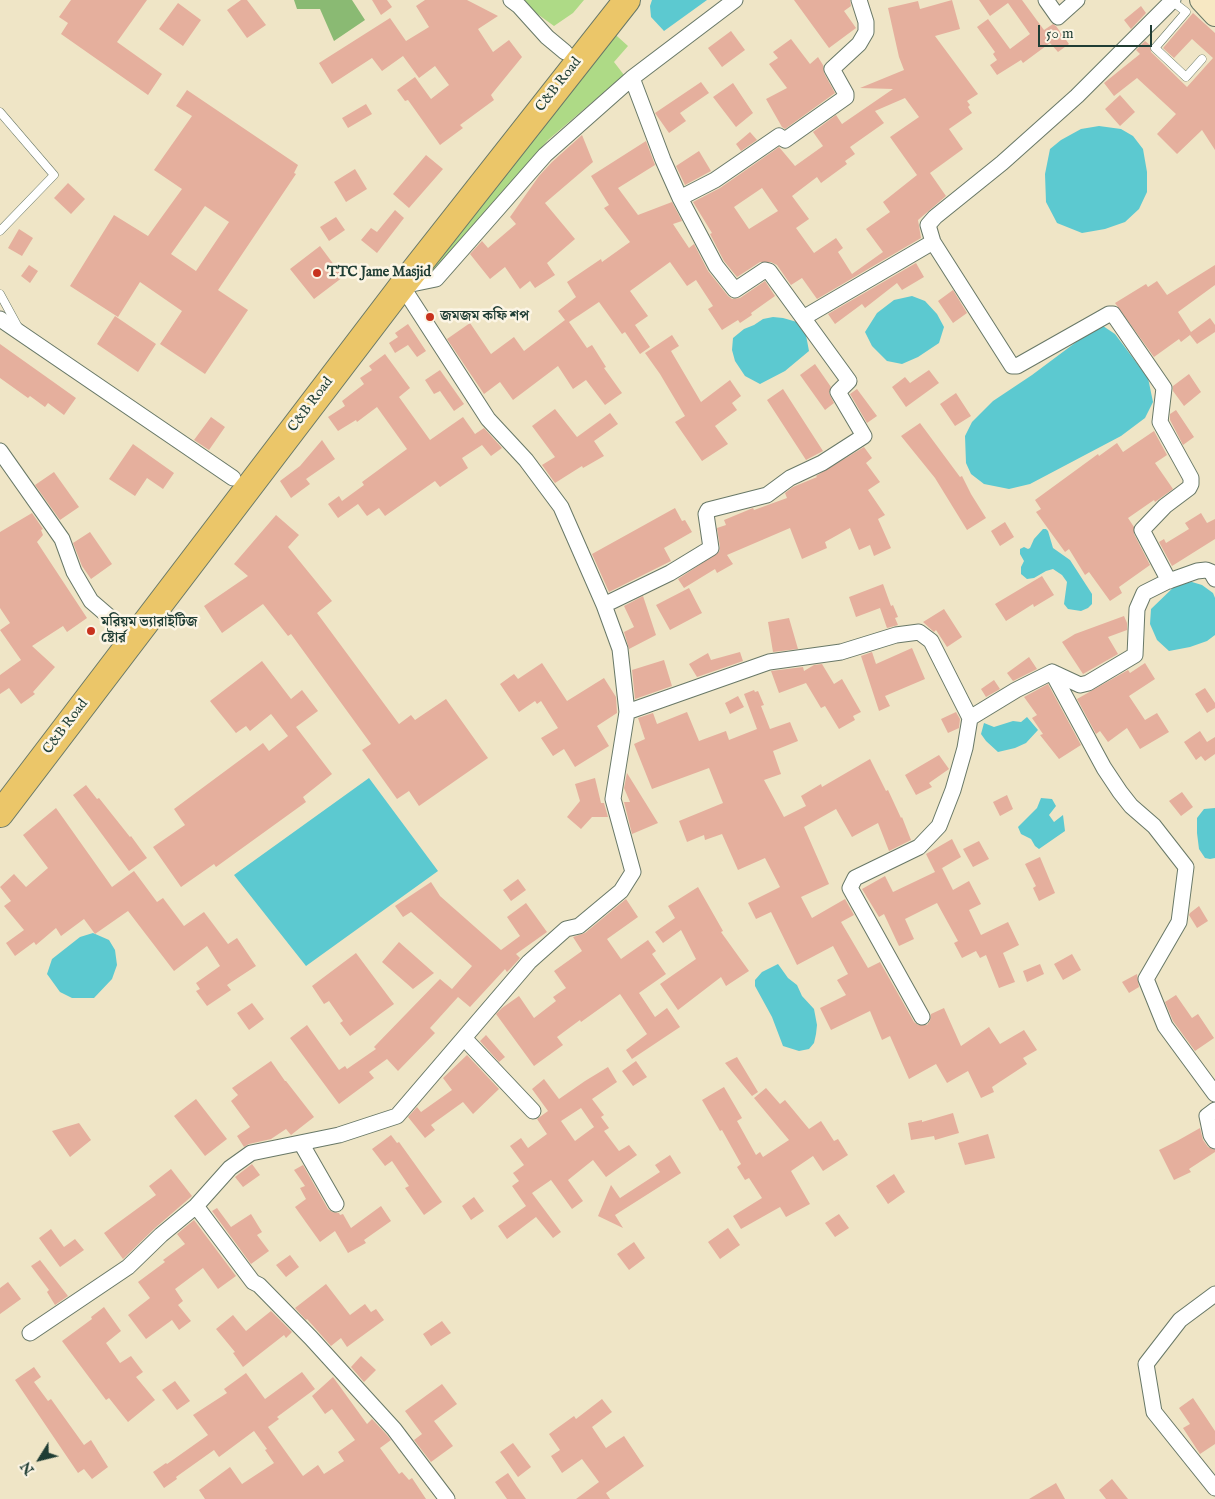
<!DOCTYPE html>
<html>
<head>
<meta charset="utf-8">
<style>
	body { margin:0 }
	#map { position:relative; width:1215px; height:1499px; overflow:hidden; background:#efe5c6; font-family:"IM FELL English",serif }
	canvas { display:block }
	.north { position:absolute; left:15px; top:1434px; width:50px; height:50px; -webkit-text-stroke:4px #fcf5e5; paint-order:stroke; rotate:234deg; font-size:14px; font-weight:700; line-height:20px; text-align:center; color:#1f3d34 }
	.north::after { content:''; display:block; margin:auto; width:18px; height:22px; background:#1f3d34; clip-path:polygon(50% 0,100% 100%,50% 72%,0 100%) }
	.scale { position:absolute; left:1038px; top:25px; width:114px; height:22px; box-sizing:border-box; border:2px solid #1f3d34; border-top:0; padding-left:6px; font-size:15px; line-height:18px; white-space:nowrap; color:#1f3d34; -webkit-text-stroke:4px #fcf5e5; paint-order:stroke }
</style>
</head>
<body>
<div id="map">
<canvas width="1215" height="1499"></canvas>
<div class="north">N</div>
<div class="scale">50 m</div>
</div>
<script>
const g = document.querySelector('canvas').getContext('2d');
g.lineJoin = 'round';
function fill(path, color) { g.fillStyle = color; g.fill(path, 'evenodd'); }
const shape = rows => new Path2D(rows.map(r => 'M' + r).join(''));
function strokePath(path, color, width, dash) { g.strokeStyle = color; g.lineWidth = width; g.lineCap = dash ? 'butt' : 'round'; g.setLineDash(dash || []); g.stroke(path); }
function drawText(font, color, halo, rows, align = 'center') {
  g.font = font + ' "IM FELL English","Noto Serif Bengali",serif'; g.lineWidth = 5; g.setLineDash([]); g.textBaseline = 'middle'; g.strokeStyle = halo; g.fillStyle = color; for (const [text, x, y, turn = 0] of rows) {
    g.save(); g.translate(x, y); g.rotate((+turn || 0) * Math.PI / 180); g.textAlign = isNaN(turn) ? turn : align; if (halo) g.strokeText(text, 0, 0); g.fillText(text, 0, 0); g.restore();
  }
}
fill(shape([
	[518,0,584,0,573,13,554,26],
	[608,28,628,46,614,62,624,75,548,140,433,274,418,263]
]), '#aeda86');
fill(shape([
	[294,0,352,0,365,20,334,41,320,9,297,9]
]), '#8aba73');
fill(shape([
	[652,0,707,0,664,31,651,17,650,6],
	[1099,126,1121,129,1133,136,1143,149,1147,172,1147,192,1139,209,1125,222,1105,229,1082,233,1057,223,1046,202,1045,174,1050,149,1061,140,1081,129],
	[912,296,925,301,937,314,944,327,939,343,918,357,902,364,887,361,872,346,865,332,877,313,894,300],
	[773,317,783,318,797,322,805,330,809,351,785,371,760,384,745,376,735,361,732,350,733,338,744,329,754,325,763,319],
	[1103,326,1115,334,1148,378,1153,402,1145,418,1121,436,1030,484,1009,489,984,484,971,474,966,463,965,436,972,422,993,401,1032,375,1095,328],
	[1043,529,1046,529,1048,531,1053,548,1070,560,1092,594,1092,604,1088,608,1081,611,1068,609,1064,604,1067,582,1062,575,1053,569,1046,571,1034,578,1027,579,1021,574,1021,567,1024,561,1020,554,1020,549,1024,547,1028,549,1030,548,1034,539],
	[1192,582,1202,585,1213,593,1215,598,1215,635,1207,641,1190,647,1169,651,1157,640,1150,624,1151,609,1178,583],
	[1027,717,1038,730,1026,743,1015,748,998,752,986,741,981,734,984,723,994,727,1013,721,1021,722],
	[369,778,438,871,306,966,234,875],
	[1041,798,1052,799,1056,806,1049,815,1054,822,1063,815,1065,831,1039,849,1035,846,1031,839,1021,834,1018,827,1037,808],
	[1215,808,1215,858,1210,859,1205,858,1199,849,1197,833,1197,818,1204,809],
	[93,933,109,940,115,950,117,965,112,979,94,998,72,998,60,992,47,974,52,959,80,937],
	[778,964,788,978,797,985,802,996,814,1009,817,1025,816,1034,814,1043,809,1049,799,1051,783,1046,772,1017,755,986,755,980,762,972]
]), '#5cc9d0');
fill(shape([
	[71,0,147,0,117,42,162,74,148,95,61,34,68,23,59,17],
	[241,0,247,0,266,25,247,38,227,10],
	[372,0,387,0,392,7,381,15],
	[425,0,467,0,498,16,478,29,493,52,509,40,522,57,491,95,494,100,460,125,463,128,440,145,408,100,405,101,397,90,415,77,431,99,449,85,435,66,419,78,403,56,382,71,372,58,332,84,319,63,390,18,406,41,429,27,416,6],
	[794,0,850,0,851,6,844,11,856,28,829,48],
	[952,0,960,29,935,36,978,94,967,101,970,105,968,107,972,113,949,129,963,149,930,173,946,196,918,220,921,238,817,299,802,278,791,285,777,265,771,262,760,262,737,277,724,261,710,234,712,233,693,202,720,188,779,147,795,166,823,146,813,132,836,115,842,124,893,89,860,88,904,70,899,57,888,8,918,1,920,9],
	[905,98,919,117,890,137,917,175,883,202,890,212,866,229,883,252,852,274,838,252,843,248,836,238,814,253,796,228,809,219,792,196,817,177,821,183,847,164,845,161,855,154,850,147,884,123,875,111],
	[762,188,778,211,749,229,734,207],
	[979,0,1022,0,1044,30,1053,24,1056,26,1069,44,1058,52,1050,43,1023,63,1021,60,997,75,990,65,997,60,993,54,995,52,977,27,988,19,1010,49,1030,34,1008,3,990,16],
	[178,3,201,20,183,46,159,29],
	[1141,6,1146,13,1131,29,1124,20],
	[1193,13,1215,33,1215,150,1202,130,1177,154,1157,134,1176,114,1137,78,1114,96,1104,83,1140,54,1136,50,1145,41,1150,45,1151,52,1187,87,1213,58,1192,39,1174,58,1163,48],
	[731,31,745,50,722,67,708,48],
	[791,39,810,64,818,57,823,65,824,73,835,93,785,129,782,127,766,99,787,88,769,64,778,58,773,52],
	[701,82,709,93,680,113,686,121,669,133,655,113],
	[733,83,753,113,736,127,713,97],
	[187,90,298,165,294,173,296,174,218,290,248,310,205,374,160,344,182,311,140,282,118,317,70,286,114,215,148,236,182,189,154,170,192,116,176,106],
	[205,206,229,222,196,271,171,254],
	[1120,95,1135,112,1120,126,1105,109],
	[366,104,372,114,348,128,342,118],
	[750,132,757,140,741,151,736,144],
	[582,135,593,162,545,203,575,239,547,263,555,275,535,288,530,281,520,289,505,267,490,279,470,254,482,241,488,248,516,224,510,217,539,176,552,162],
	[646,141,655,165,618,188,638,215,672,202,682,221,673,224,689,248,694,244,708,271,728,296,732,299,740,298,765,281,775,296,751,313,752,315,740,323,738,320,722,330,708,309,713,306,696,280,687,286,670,262,630,291,648,316,635,325,650,347,640,354,625,332,622,334,599,302,569,322,587,348,592,345,606,367,604,368,622,393,605,405,586,380,573,389,558,366,513,400,500,382,484,394,447,339,470,323,491,354,514,337,524,351,565,320,558,311,576,297,567,282,601,259,602,262,630,242,604,208,609,205,591,176],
	[699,151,711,171,685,185,676,166],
	[426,155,443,169,409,208,393,194],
	[355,169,367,189,346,202,334,182],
	[68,183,85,199,71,214,54,198],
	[395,210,404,218,377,253,361,240,371,228,377,232],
	[336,217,345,230,329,241,320,227],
	[19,229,33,238,22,256,8,248],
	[320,246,343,277,314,299,290,269],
	[916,263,924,277,902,290,897,283,865,308,862,304,835,324,828,314],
	[29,265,38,271,30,283,21,276],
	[1215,265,1215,285,1178,312,1191,332,1210,318,1215,325,1215,332,1197,344,1190,335,1181,342,1179,339,1154,357,1115,303,1146,284,1148,287,1157,281,1167,295],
	[953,290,967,313,953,323,938,301],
	[115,316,156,344,138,372,97,344],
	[408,324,426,351,417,357,408,345,395,353,389,343,398,337,395,333],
	[672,335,679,346,671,351,701,402,730,380,741,396,732,403,737,410,715,426,728,444,702,461,675,422,685,416,660,374,645,353],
	[0,344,76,398,64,415,48,403,45,407,30,396,28,398,0,378],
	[385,354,410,388,399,397,430,440,463,417,475,434,484,428,502,448,491,456,482,445,462,458,468,468,440,487,435,481,385,516,379,508,367,516,358,504,338,518,328,504,339,496,342,501,364,485,362,482,407,449,377,407,357,422,356,420,338,431,328,417,345,406,342,401,364,384,360,378,372,370,369,366],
	[815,364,831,387,829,393,834,403,825,410,800,375],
	[440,370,464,404,454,411,440,391,434,394,425,380],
	[929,370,939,383,906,407,892,387,905,377,910,383],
	[1189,374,1201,392,1184,406,1173,391,1173,386],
	[783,389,823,451,806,460,767,400],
	[857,389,877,416,867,423,850,394],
	[956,393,971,416,955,426,940,404],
	[555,409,577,437,610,413,618,424,594,441,604,456,583,468,582,466,555,483,542,465,555,457,532,426],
	[1176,410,1194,437,1183,445,1170,420,1170,414],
	[211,417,225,427,209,450,194,440],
	[920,423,960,477,962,476,971,494,986,518,967,530,935,478,901,436],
	[1154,431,1167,455,1155,463,1173,489,1155,502,1154,500,1128,518,1134,527,1134,534,1150,565,1119,587,1122,593,1110,601,1089,572,1085,575,1069,549,1065,552,1036,512,1041,509,1035,500,1098,454,1099,456,1117,443,1123,452],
	[322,440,335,459,306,479,310,484,291,498,280,481,300,466],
	[133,444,174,473,163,489,147,478,135,496,109,479],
	[864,447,872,458,866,463,880,482,868,490,885,515,878,519,891,548,874,556,870,545,859,550,850,528,825,542,827,548,802,559,790,528,727,555,733,564,717,573,715,569,684,588,678,579,719,552,720,547,717,528,726,525,724,520,753,508,754,510,787,498,785,493,793,487,817,477,816,476],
	[54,472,79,507,60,520,35,485],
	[675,508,682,521,685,520,692,532,664,548,671,561,609,592,592,554],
	[32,513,43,529,41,530,43,535,37,542,87,618,67,632,63,626,32,646,55,667,33,692,35,694,21,704,9,688,0,694,0,675,21,660,0,630,10,623,0,608,0,532],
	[1201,513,1207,523,1215,519,1215,539,1172,566,1159,542,1164,539,1166,543,1189,529,1185,523],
	[276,515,299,535,288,547,332,601,317,613,399,724,411,715,415,720,446,699,488,758,419,806,409,791,397,799,362,750,371,744,291,634,288,636,263,604,222,633,204,606,248,576,234,564],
	[1005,522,1014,537,1000,546,991,531],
	[90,532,112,564,91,579,82,566,73,543],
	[1042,576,1054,595,1034,607,1033,604,1006,621,995,604],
	[883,584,891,606,893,605,898,617,895,618,898,625,887,628,880,608,856,617,849,597],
	[689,588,702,613,670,630,656,605],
	[643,596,656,635,629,649,624,632,634,627,624,606],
	[944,609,962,637,947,647,936,630,934,632,923,622],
	[1124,616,1127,623,1127,630,1108,637,1118,654,1083,674,1062,642,1075,634],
	[789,618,798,649,773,652,768,622],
	[912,648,925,679,885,696,890,706,879,711,861,656,872,652,876,664],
	[740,652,743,661,697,677,689,664,708,653,711,660],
	[1029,657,1037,669,1013,681,1007,673],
	[664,660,672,686,635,699,632,670],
	[262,661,291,699,302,690,318,711,296,727,332,774,303,797,306,802,216,867,214,864,181,887,153,847,185,825,174,809,263,743,269,751,288,736,271,714,250,731,246,726,236,733,210,701],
	[542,663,567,701,604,678,616,697,617,713,597,726,609,746,575,767,564,749,553,756,541,738,558,728,541,701,537,704,535,701,519,712,500,684,514,674,518,679],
	[1145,663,1155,679,1129,696,1145,720,1157,713,1169,732,1140,749,1127,728,1108,742,1100,731,1096,734,1077,699,1128,670,1130,673],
	[822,664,834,684,842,679,861,712,853,716,855,720,839,729,825,706,821,708,806,683,779,693,771,671,803,667,804,671,814,665],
	[994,680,1000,689,986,697,981,689],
	[1048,684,1081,745,1059,759,1040,735,1043,734,1032,718,1037,715,1024,697],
	[1205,688,1215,703,1215,708,1207,713,1195,694],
	[754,690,755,692,758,691,764,705,761,706,770,729,790,722,798,741,773,751,781,774,764,780,784,817,806,806,801,796,821,784,822,787,870,759,886,791,888,790,901,818,902,817,911,840,889,851,878,823,852,837,836,809,804,827,829,884,801,897,812,918,845,899,854,915,841,922,868,968,880,962,914,1022,918,1025,927,1025,930,1021,931,1014,944,1008,961,1046,989,1027,1000,1044,1024,1030,1037,1050,1023,1058,1027,1064,992,1087,994,1092,981,1098,968,1071,947,1083,936,1064,909,1079,890,1036,882,1040,870,1011,831,1030,820,1008,846,995,837,980,848,974,833,946,797,965,771,912,756,919,748,903,780,887,765,858,738,870,722,834,705,840,704,835,687,842,679,821,723,803,709,768,652,789,634,744,645,739,638,718,653,713,657,724,687,712,699,741,726,731,729,740,757,729,744,694],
	[738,696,744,707,730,714,725,703],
	[956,712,960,719,959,728,948,733,941,719],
	[1200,731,1207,742,1215,737,1215,754,1205,761,1201,756,1196,760,1184,742],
	[939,755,949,769,929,783,932,787,916,795,905,775],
	[627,773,658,823,632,834,624,802,630,802,624,788],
	[595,778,601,803,604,803,608,817,592,817,581,829,567,817,580,801,575,784],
	[86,785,97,799,99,798,130,837,131,836,147,858,129,871,73,795],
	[1182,792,1193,807,1181,816,1169,801],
	[1007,795,1013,809,1000,816,993,802],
	[56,808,112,887,134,871,157,902,163,898,184,926,204,912,228,944,237,938,256,966,227,985,231,990,207,1006,196,991,200,989,196,983,220,966,207,946,174,971,128,911,95,934,84,919,61,936,56,928,36,945,34,942,15,956,6,943,24,930,4,906,11,901,0,887,14,874,26,887,48,868,23,835],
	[952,839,961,857,937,871,942,868,953,890,969,881,981,904,969,910,981,935,1008,922,1019,945,1003,953,1015,982,999,988,986,955,980,958,976,951,962,958,954,943,958,941,937,903,905,919,914,939,899,946,884,914,879,917,862,889,885,876,893,892,935,872,926,854],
	[979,841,989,859,973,867,963,849],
	[1040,857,1055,893,1039,901,1033,888,1036,886,1025,864],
	[518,879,526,890,511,901,503,890],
	[431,882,440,896,501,950,520,936,507,917,526,903,547,932,516,954,520,958,511,968,507,972,505,969,470,1007,458,997,430,1028,435,1033,398,1071,387,1059,369,1072,374,1078,339,1104,290,1038,307,1025,339,1070,345,1066,347,1069,376,1049,374,1047,440,979,452,989,472,966,411,912,403,917,395,906],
	[698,887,723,931,721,932,749,971,726,986,721,977,678,1010,660,984,696,959,681,930,663,943,655,932,675,918,668,906],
	[626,899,638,917,607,939,621,959,648,940,656,951,652,954,666,974,639,993,655,1017,667,1008,680,1027,632,1059,626,1050,647,1034,620,994,581,1022,580,1020,557,1037,563,1045,534,1066,496,1014,502,1008,519,996,534,1018,556,1001,553,997,566,988,554,971,582,951,573,937,585,933],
	[1199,906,1208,921,1197,928,1189,915,1190,913],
	[399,942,434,973,413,989,382,962],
	[356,953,394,1004,350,1036,340,1023,343,1021,329,1001,324,1004,312,986],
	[1072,954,1081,970,1063,980,1054,964],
	[1040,964,1044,974,1027,982,1023,971],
	[1137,974,1139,987,1129,993,1122,982],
	[1176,995,1192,1018,1198,1014,1214,1038,1195,1051,1173,1021,1165,1002],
	[252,1003,264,1019,249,1030,237,1013],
	[486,1035,505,1057,499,1062,480,1041],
	[467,1055,499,1089,473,1114,463,1102,431,1125,435,1130,425,1138,408,1117,417,1107,421,1112,452,1090,443,1078],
	[737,1057,758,1092,752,1096,725,1063],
	[271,1061,285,1081,286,1081,314,1117,291,1135,286,1129,271,1139,249,1144,244,1147,237,1136,250,1127,231,1101,238,1095,232,1088],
	[636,1061,647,1077,633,1086,622,1071],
	[608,1067,617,1082,592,1099,604,1115,601,1117,609,1128,604,1131,619,1151,629,1145,637,1155,606,1177,593,1160,568,1180,583,1201,572,1209,551,1180,532,1193,561,1232,553,1238,536,1217,507,1239,498,1226,526,1206,512,1186,519,1181,513,1173,524,1165,510,1146,521,1138,528,1148,547,1134,537,1119,548,1111,532,1089,544,1079,559,1099,585,1081],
	[581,1108,594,1127,575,1141,561,1121],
	[724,1087,742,1118,737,1121,756,1155,760,1152,763,1157,789,1140,754,1098,766,1088,780,1104,785,1100,809,1129,821,1121,834,1141,838,1139,848,1155,823,1171,813,1156,791,1171,810,1204,786,1217,780,1207,741,1229,733,1216,762,1198,749,1178,745,1180,737,1167,741,1164,722,1130,720,1131,702,1100],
	[196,1099,227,1139,205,1156,174,1116],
	[953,1113,959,1133,935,1140,934,1136,911,1140,908,1123,922,1120,922,1122],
	[79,1123,91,1140,70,1157,52,1131],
	[1200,1128,1203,1140,1208,1147,1215,1150,1215,1152,1189,1169,1191,1172,1174,1180,1159,1150,1177,1141],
	[988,1134,995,1158,965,1165,958,1143],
	[391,1135,397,1143,399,1142,442,1202,424,1215,405,1188,409,1186,392,1161,385,1166,372,1149],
	[670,1155,681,1173,615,1215,623,1228,598,1216,611,1185,620,1198,660,1172,655,1165],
	[252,1164,260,1175,243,1187,235,1177],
	[303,1165,328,1209,332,1212,339,1213,340,1215,343,1214,351,1228,381,1206,391,1221,364,1240,366,1243,348,1253,335,1231,320,1242,295,1207,306,1199,300,1188,305,1186,294,1170],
	[171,1169,192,1196,155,1228,123,1259,104,1233,156,1195,149,1186],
	[894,1174,905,1192,888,1204,876,1186],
	[474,1197,484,1211,471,1220,462,1206],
	[217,1208,231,1227,251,1214,262,1232,257,1235,269,1251,251,1264,212,1211],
	[839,1214,849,1228,835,1237,825,1223],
	[194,1220,236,1276,218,1289,203,1268,175,1289,183,1301,178,1305,191,1321,179,1330,172,1320,146,1339,128,1315,150,1298,138,1282,165,1262,163,1260,185,1244,177,1234],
	[728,1228,740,1245,720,1259,708,1242],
	[51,1229,64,1247,75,1239,84,1250,60,1267,39,1238],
	[634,1242,645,1258,629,1270,617,1254],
	[290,1255,299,1267,286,1277,276,1265],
	[40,1260,68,1296,55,1305,47,1292,49,1290,31,1266],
	[8,1282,21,1299,0,1314,0,1288],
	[326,1284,350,1315,365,1304,371,1312,376,1309,384,1320,347,1347,341,1338,331,1346,307,1319,306,1320,295,1308],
	[104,1307,121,1331,106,1343,120,1363,131,1356,143,1372,136,1377,155,1400,128,1422,109,1398,106,1400,62,1341,92,1319,91,1317],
	[271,1311,292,1332,286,1338,284,1335,243,1367,233,1353,235,1352,216,1329,233,1315,246,1331],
	[442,1321,451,1333,431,1346,423,1334],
	[361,1356,376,1370,364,1382,351,1367],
	[34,1367,41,1377,34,1382,48,1401,51,1399,84,1445,91,1440,108,1467,92,1479,84,1469,78,1473,15,1380],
	[302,1372,315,1389,277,1417,279,1419,268,1427,303,1476,318,1465,324,1474,344,1461,338,1452,355,1440,332,1409,325,1414,312,1396,333,1377,367,1424,372,1419,387,1435,391,1440,380,1448,399,1474,402,1472,409,1480,412,1478,426,1499,205,1499,199,1490,230,1467,242,1484,274,1463,265,1450,267,1449,254,1431,219,1457,214,1450,176,1477,177,1479,164,1488,153,1472,166,1463,167,1464,208,1435,193,1415,227,1393,224,1389,246,1373,265,1399],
	[175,1381,190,1401,177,1410,162,1390],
	[442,1384,457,1404,434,1421,453,1446,431,1462,414,1440,422,1434,405,1411],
	[1193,1398,1215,1431,1215,1444,1200,1454,1183,1428,1190,1424,1179,1408],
	[602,1399,612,1412,592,1427,606,1448,624,1436,644,1466,606,1493,610,1499,576,1499,599,1482,582,1459,562,1473,551,1456,560,1450,549,1434,574,1416,576,1419],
	[513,1443,531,1467,518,1477,500,1452],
	[508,1473,516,1485,526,1499,507,1499,495,1482],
	[1112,1479,1128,1499,1106,1499,1099,1490],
	[1056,1483,1065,1499,1029,1499]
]), '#e5af9d');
const service = shape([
	[1172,1,1186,12,1155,48,1186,77,1202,59],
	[0,112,54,175,0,231],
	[0,294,18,327]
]);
const minor = shape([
	[511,0,519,6,547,37,565,52],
	[1046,0,1058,17,1077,0],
	[680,198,715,180,779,136,785,140,846,97,846,94,832,69,859,44,866,32,866,22,859,0],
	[933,242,1012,366,1017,366,1109,314,1113,314,1164,388,1160,422,1191,478,1191,484,1189,488,1165,506,1142,530,1169,581],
	[803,318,933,242,928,225,935,217,1002,163,1077,96,1173,0],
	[0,319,233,478],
	[0,451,62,539,74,572,91,601,120,626],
	[604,605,670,573,711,548,706,514,708,510,767,495,790,478,822,463,864,436,838,392,849,381,769,271,765,270,735,290,716,266,680,198,663,160,632,78],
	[1052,672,1104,768,1120,792,1131,806,1154,826,1186,867,1179,922,1146,979,1165,1026,1215,1094],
	[627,712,769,662,841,652,896,635,919,632,931,641,970,718],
	[922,1017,850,888,855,878,919,847,939,826,953,790,965,748,970,718,1016,690,1052,672,1080,685,1088,683,1135,655,1137,609,1144,593,1166,582,1197,571,1206,570,1211,572,1215,579],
	[464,1038,533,1111],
	[1215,1110,1207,1116,1211,1135,1215,1141],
	[301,1143,336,1204],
	[1215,1294,1180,1320,1146,1364,1154,1412,1215,1488],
	[30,1333,128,1267,161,1235,196,1206],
	[447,1499,394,1429,311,1338,259,1285,253,1282,196,1206,230,1168,251,1153,339,1135,397,1116,529,962,566,929,579,926,621,891,633,872,613,799,627,712,620,649,604,605,561,507,526,460,488,419,402,286,436,279,545,155,632,78,735,0]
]);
const secondary = shape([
	[1201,0,1215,15]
]);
const trunk = shape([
	[0,814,402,286,627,0]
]);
strokePath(service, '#687867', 9);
strokePath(minor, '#687867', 17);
strokePath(secondary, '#687867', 24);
strokePath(trunk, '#687867', 28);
strokePath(service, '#fff', 8);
strokePath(minor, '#fff', 15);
strokePath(secondary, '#f7e8c3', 22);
strokePath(trunk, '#ebc669', 26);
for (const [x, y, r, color] of [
	[317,273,5,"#c8321e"],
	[430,317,5,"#c8321e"],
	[91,631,5,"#c8321e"]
]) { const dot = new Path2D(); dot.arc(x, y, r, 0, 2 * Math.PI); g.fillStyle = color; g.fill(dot); strokePath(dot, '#fcf5e5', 2); }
drawText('14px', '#1f3d34', '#fcf5e5', [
	["C&B Road",559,85,-52],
	["C&B Road",311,405,-53],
	["C&B Road",66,727,-53]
]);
drawText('bold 14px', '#1f3d34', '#fcf5e5', [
	["TTC Jame Masjid",327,273],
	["জমজম কফি শপ",440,317],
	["মরিয়ম ভ্যারাইটিজ",101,623],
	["ষ্টোর্র",101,639]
], 'left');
</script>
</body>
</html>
